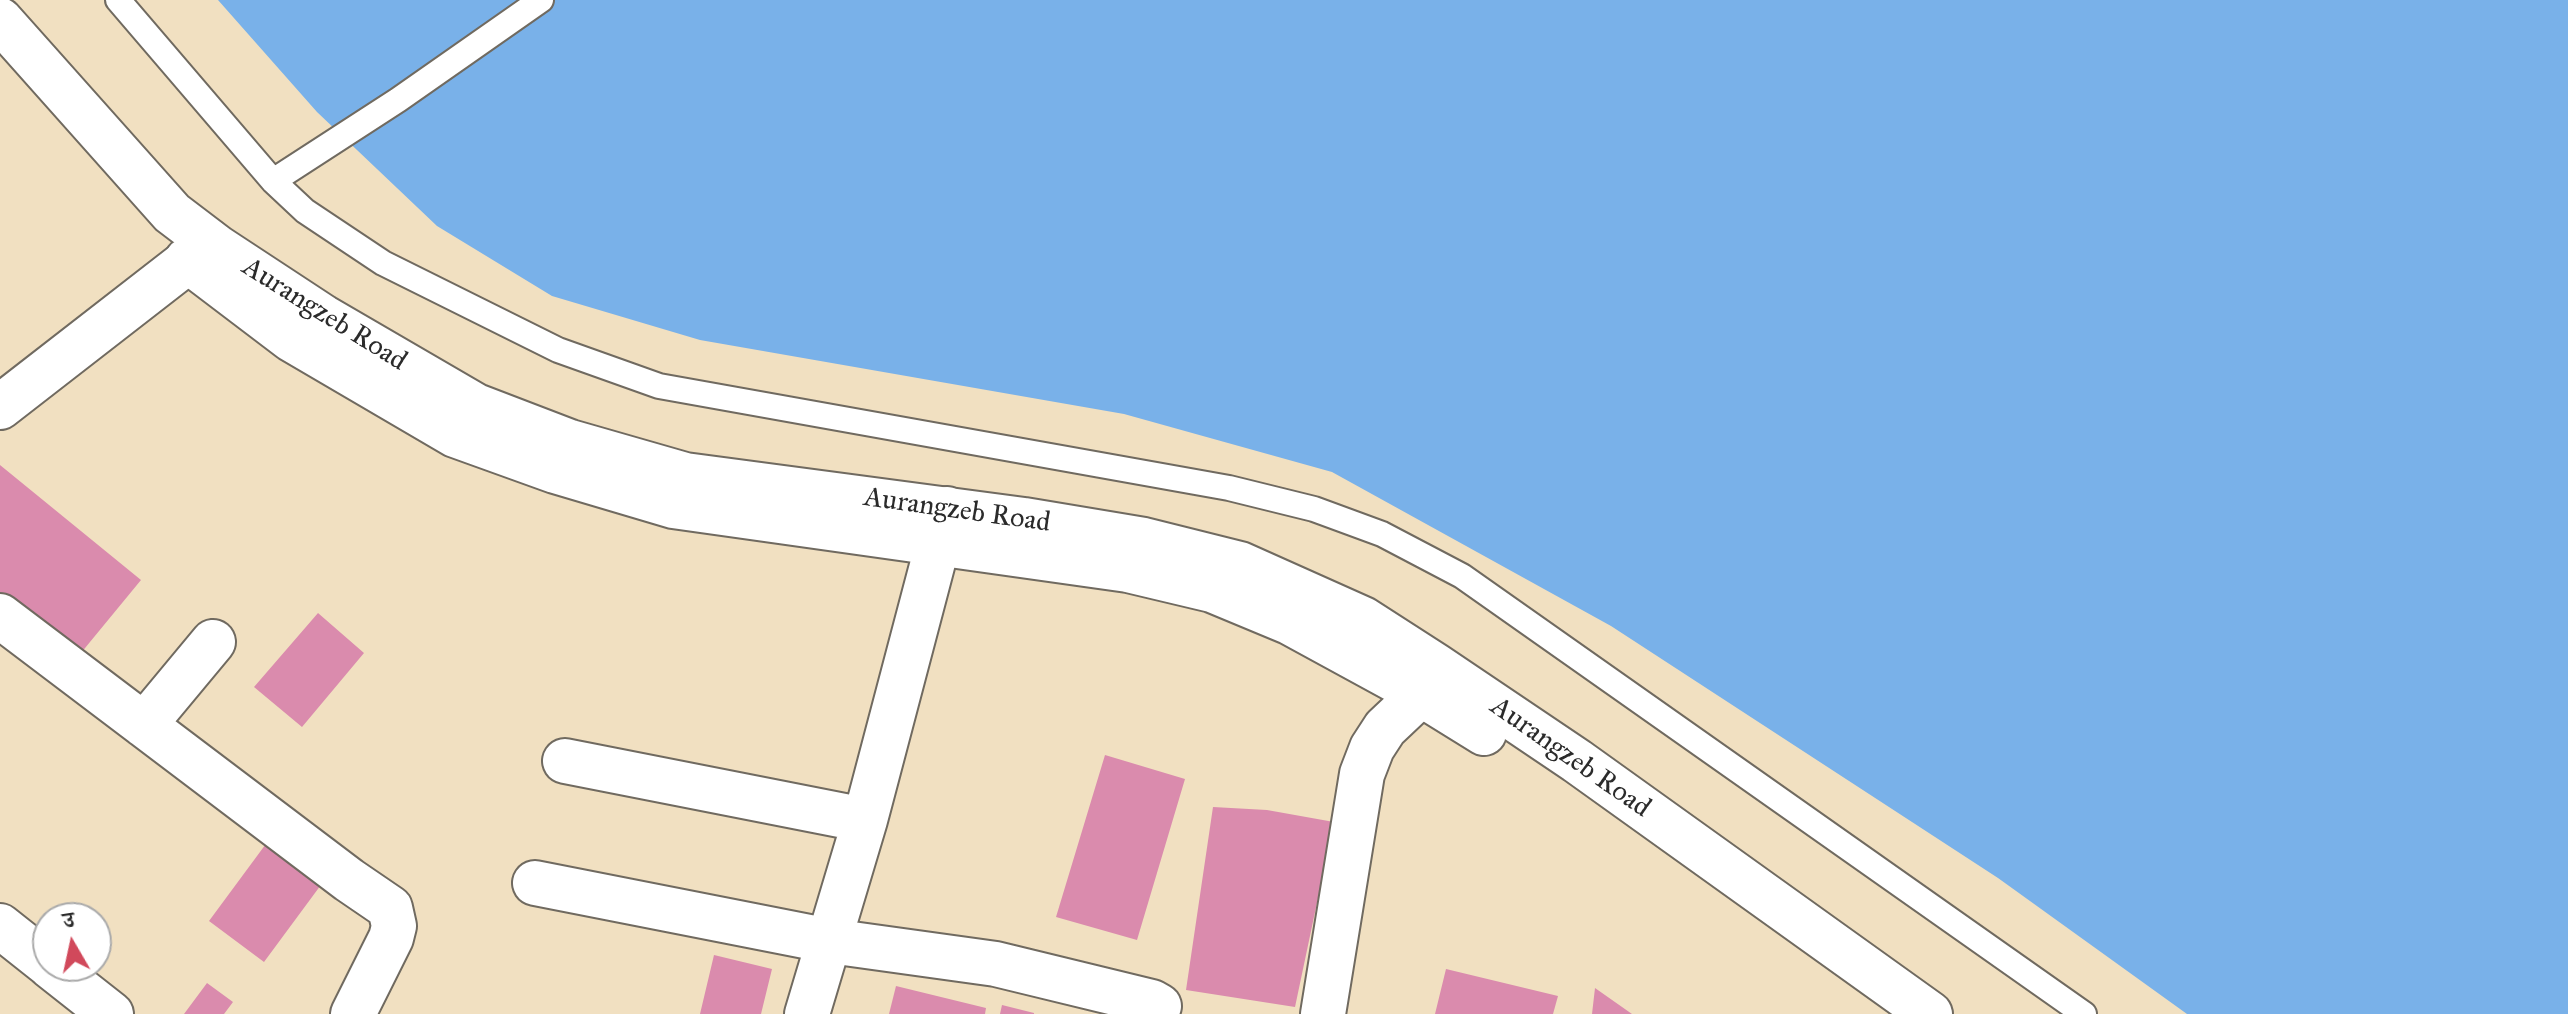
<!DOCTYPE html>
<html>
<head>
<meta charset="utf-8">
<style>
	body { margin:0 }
	#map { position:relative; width:2568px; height:1014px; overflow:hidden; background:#f1e0c1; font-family:"IM FELL Great Primer","Noto Serif Devanagari",serif }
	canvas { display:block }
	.north { position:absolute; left:32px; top:902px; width:80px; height:80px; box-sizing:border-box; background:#fff; border:2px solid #aaa; border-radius:50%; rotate:351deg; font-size:22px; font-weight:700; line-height:32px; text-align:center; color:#2b2b2b }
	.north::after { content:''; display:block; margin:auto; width:28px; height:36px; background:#d1495b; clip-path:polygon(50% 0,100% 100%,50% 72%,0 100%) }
</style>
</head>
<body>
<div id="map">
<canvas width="2568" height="1014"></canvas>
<div class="north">उ</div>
</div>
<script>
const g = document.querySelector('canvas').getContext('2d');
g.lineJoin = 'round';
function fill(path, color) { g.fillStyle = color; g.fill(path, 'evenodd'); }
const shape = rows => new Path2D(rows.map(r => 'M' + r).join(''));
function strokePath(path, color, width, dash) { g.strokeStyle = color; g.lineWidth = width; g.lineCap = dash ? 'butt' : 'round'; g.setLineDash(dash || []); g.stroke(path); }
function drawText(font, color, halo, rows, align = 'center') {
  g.font = font + ' "IM FELL Great Primer",serif'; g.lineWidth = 6; g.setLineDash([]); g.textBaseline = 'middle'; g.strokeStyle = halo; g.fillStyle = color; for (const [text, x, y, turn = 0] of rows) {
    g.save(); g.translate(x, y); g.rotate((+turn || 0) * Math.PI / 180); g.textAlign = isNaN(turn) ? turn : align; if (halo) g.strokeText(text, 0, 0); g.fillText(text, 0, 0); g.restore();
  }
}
fill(shape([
	[218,0,2568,0,2568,1014,2187,1014,1998,878,1611,626,1332,472,1124,414,700,340,552,296,437,226,317,112]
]), '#79b1e9');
fill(shape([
	[0,465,141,580,76,659,0,597],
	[318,613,364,653,302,727,254,687],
	[1105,755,1185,779,1137,940,1056,917],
	[1213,807,1267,810,1334,822,1295,1007,1186,990],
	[274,833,329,874,264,962,209,921],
	[714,955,772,969,761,1014,700,1014],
	[1446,969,1558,996,1553,1014,1435,1014],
	[207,983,233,1002,224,1014,184,1014],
	[896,986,986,1008,985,1014,889,1014],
	[1595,988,1632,1014,1592,1014],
	[1002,1005,1034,1013,1034,1014,1000,1014]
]), '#da8bad');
const lane = shape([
	[118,0,273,181,305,211,383,263,558,350,659,386,1229,488,1314,509,1382,534,1462,576,2084,1014],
	[273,181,398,100,541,0]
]);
const street = shape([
	[0,407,188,261,208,241],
	[0,616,349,880,390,908,394,926,391,938,353,1014],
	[144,725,213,642],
	[565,761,865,820],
	[535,883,830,941,996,964,1152,1002,1159,1006],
	[0,926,48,964],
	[50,966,111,1014],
	[807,1014,865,820,947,509],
	[1323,1014,1362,774,1372,748,1385,728,1421,694]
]);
const secondary = shape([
	[0,20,172,213,218,248,323,317,476,406,570,442,685,475,1024,520,1144,540,1240,564,1363,619,1436,666,1577,761,1930,1014],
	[187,260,291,339,455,435,555,471,673,506,1128,570,1212,590,1289,622,1421,694,1484,733]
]);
strokePath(lane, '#706a60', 28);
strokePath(street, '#706a60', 48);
strokePath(secondary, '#706a60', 48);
strokePath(lane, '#fff', 24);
strokePath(street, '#fff', 44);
strokePath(secondary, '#fff', 44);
drawText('28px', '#2b2b2b', '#fff', [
	["Aurangzeb Road",324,315,32],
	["Aurangzeb Road",957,511,8],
	["Aurangzeb Road",1570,758,35]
]);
</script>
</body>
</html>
